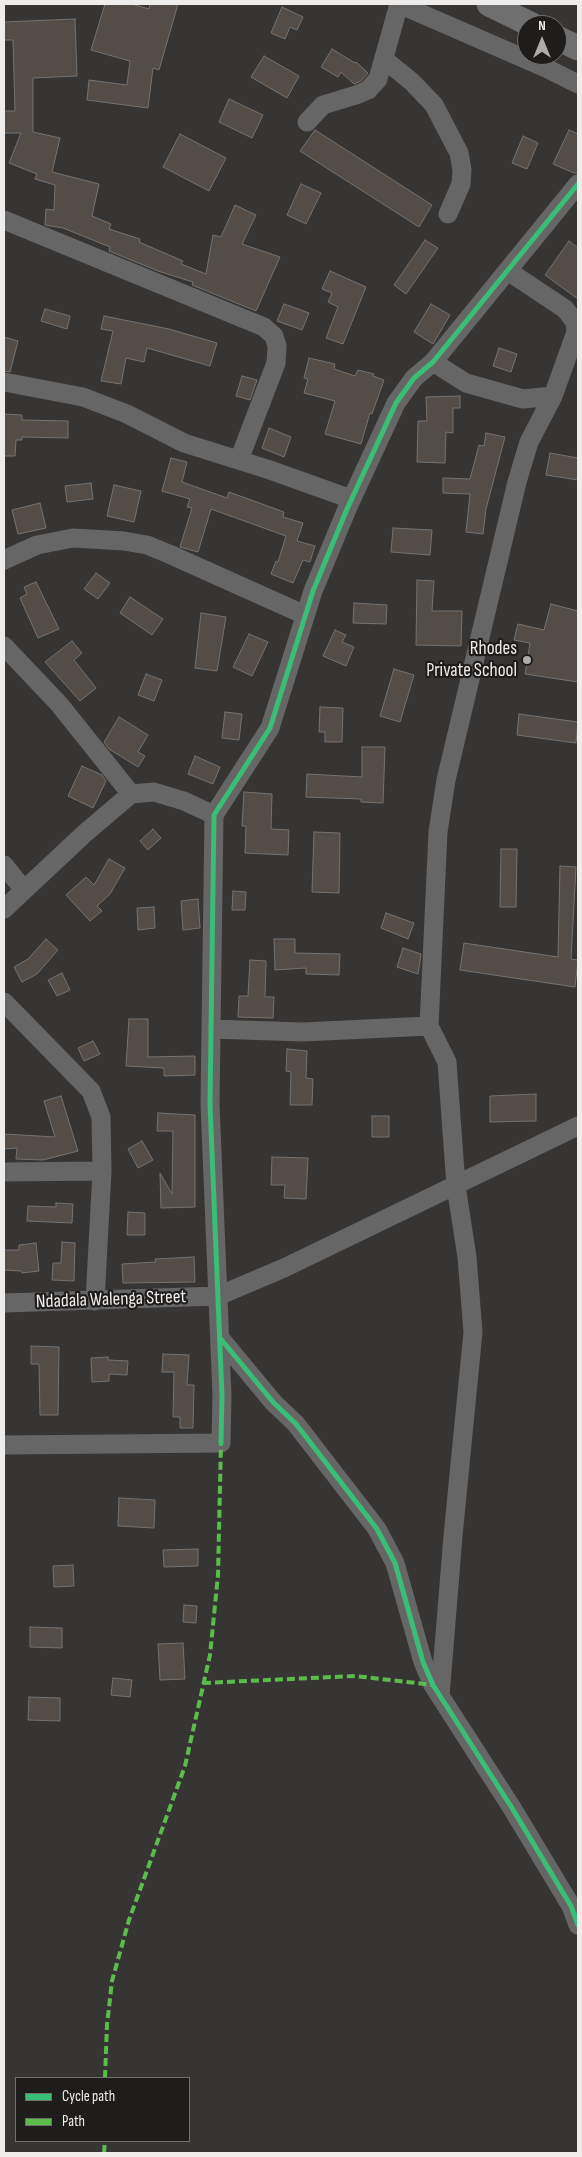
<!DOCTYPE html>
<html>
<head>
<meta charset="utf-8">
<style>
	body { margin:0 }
	#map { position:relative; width:582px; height:2157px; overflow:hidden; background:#373534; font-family:"Sofia Sans Condensed",sans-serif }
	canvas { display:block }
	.frame { position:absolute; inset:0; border:5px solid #efedec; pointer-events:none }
	.legend { position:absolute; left:15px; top:2077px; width:175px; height:65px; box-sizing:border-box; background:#1e1d1c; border:1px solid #72706f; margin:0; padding:6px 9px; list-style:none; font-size:15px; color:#efedec }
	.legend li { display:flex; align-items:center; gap:10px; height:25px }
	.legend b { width:25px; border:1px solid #72706f }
	.north { position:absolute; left:517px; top:15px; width:50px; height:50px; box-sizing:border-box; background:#1e1d1c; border:1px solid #72706f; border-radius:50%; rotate:0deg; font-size:14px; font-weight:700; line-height:20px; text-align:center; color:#efedec }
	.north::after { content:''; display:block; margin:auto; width:18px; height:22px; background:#afadac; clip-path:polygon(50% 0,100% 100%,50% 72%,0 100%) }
</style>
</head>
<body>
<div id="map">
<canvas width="582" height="2157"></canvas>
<div class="frame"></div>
<ul class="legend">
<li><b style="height:6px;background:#3abd76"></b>Cycle path</li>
<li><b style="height:6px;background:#5cbc4b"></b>Path</li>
</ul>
<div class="north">N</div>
</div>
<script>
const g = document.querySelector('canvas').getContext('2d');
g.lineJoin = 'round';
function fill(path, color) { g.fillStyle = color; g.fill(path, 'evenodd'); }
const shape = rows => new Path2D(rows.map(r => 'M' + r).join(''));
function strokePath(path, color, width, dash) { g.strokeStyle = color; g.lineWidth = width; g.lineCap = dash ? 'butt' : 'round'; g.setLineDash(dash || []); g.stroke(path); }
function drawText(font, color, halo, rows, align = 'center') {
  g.font = font + ' "Sofia Sans Condensed",sans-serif'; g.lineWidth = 4.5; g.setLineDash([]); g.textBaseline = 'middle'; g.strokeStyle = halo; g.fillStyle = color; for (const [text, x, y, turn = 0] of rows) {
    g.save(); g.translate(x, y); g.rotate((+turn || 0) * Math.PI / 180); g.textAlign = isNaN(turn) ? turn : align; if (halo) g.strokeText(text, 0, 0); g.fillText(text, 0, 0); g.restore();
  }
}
const building = shape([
	[105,4,132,4,149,9,150,4,178,4,159,70,153,68,148,108,87,100,89,80,127,85,130,61,91,50,105,4],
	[282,7,303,17,297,30,290,27,285,39,271,33,282,7],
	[75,19,77,76,33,78,33,132,60,138,52,172,99,184,92,216,111,224,109,229,140,239,139,242,183,261,181,264,206,274,213,235,221,237,235,205,256,215,242,244,280,257,256,311,192,285,193,282,158,271,109,251,110,247,63,228,45,225,46,209,54,210,55,185,35,179,37,174,9,163,21,133,4,133,4,111,15,111,13,40,4,40,4,22,75,19],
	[332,49,355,63,356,62,368,73,361,81,354,84,341,72,338,77,321,67,332,49],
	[264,56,299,76,287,98,251,77,264,56],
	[229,99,263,115,252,138,219,122,229,99],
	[315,130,432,205,419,227,300,151,315,130],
	[569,130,578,134,578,173,574,173,553,164,569,130],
	[180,134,226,158,209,191,163,167,180,134],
	[523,136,538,143,527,169,512,163,523,136],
	[301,184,321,193,306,224,287,215,301,184],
	[425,240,438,248,406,294,394,285,425,240],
	[569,241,578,248,578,299,545,275,569,241],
	[330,271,366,287,343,344,326,338,338,307,328,302,332,293,322,289,330,271],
	[284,304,309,313,302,330,277,321,284,304],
	[431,304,450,315,433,344,414,332,431,304],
	[45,309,70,316,67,329,41,321,45,309],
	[104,316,169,329,217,343,210,366,147,348,144,362,126,358,121,384,101,381,113,331,101,329,104,316],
	[4,337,18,341,10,372,4,371,4,337],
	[499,348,517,354,511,372,493,366,499,348],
	[309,358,335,364,334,369,355,376,358,370,374,374,373,376,384,380,372,414,370,413,361,444,325,434,335,401,304,393,308,379,304,378,309,358],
	[242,376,257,380,250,400,236,396,242,376],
	[460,396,460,408,453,408,453,433,446,432,445,463,417,462,418,421,427,421,426,397,460,396],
	[4,414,22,415,22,420,68,421,68,438,22,437,22,440,16,440,15,456,4,456,4,414],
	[269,428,291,437,284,457,262,448,269,428],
	[486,433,505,437,486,509,483,534,466,532,470,494,443,493,443,478,470,479,479,445,484,446,486,433],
	[550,453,578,458,578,480,546,475,550,453],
	[171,458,187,462,182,482,227,498,229,492,284,512,283,517,303,523,297,541,315,546,310,562,303,560,293,583,271,574,276,561,278,562,286,536,211,509,198,552,180,547,192,508,187,507,190,499,162,491,171,458],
	[91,483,93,499,67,502,65,486,91,483],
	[114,485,141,491,134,522,107,516,114,485],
	[40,503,46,528,18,534,12,510,40,503],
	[393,528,432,530,430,555,391,552,393,528],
	[96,573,110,583,98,599,84,589,96,573],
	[417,580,434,581,432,611,462,611,461,646,416,645,417,580],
	[36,582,59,629,38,638,20,598,27,594,24,587,36,582],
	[130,597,163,619,152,635,120,613,130,597],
	[354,603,387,605,386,624,353,623,354,603],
	[551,604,578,611,578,682,525,674,530,643,514,640,518,624,544,630,551,604],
	[201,613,226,617,217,671,195,668,201,613],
	[335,630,346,635,342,642,354,647,346,666,323,656,335,630],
	[249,634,268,642,252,676,233,667,249,634],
	[72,641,82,653,74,660,96,688,80,701,45,662,72,641],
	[394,669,414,675,400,722,380,716,394,669],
	[146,674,162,680,154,701,138,695,146,674],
	[320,707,343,708,342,742,325,742,325,732,319,732,320,707],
	[225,712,242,714,239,740,222,738,225,712],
	[519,714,578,722,576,743,517,735,519,714],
	[119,717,148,735,138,752,145,756,138,767,109,749,104,742,119,717],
	[362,747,385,747,383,803,361,802,361,799,306,797,307,774,362,777,362,747],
	[195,756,220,767,213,784,188,774,195,756],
	[82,766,102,775,106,781,93,808,68,796,82,766],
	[244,792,272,794,271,829,289,830,288,855,245,853,246,826,242,826,244,792],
	[153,829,161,838,148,850,140,841,153,829],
	[314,832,340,833,339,893,312,892,314,832],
	[501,849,517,849,516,907,500,907,501,849],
	[109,859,125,868,110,894,97,906,102,911,90,921,66,895,86,877,94,885,109,859],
	[560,866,576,867,571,959,578,960,575,987,460,970,464,943,558,957,560,866],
	[233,891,246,892,245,910,232,910,233,891],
	[198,899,200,928,183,930,181,901,198,899],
	[154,907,155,928,138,930,137,908,154,907],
	[386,913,414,923,408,939,381,928,386,913],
	[46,939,58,950,37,974,22,982,14,967,28,959,46,939],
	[274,939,295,939,295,953,340,954,339,975,306,974,306,968,275,970,274,939],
	[403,948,421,954,418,974,397,967,403,948],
	[250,960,266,961,265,997,274,997,273,1018,238,1017,239,996,248,996,250,960],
	[62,973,70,990,57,996,48,980,62,973],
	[129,1019,148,1019,148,1057,195,1056,195,1075,164,1076,164,1068,126,1066,129,1019],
	[93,1041,100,1054,84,1061,78,1048,93,1041],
	[287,1049,307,1051,306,1078,313,1079,312,1105,290,1105,291,1072,286,1071,287,1049],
	[536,1094,536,1121,490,1122,490,1096,536,1094],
	[61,1096,78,1151,43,1160,16,1159,17,1148,4,1149,4,1134,55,1137,44,1101,61,1096],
	[158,1113,195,1115,195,1207,161,1208,160,1173,172,1194,173,1131,157,1131,158,1113],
	[372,1116,389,1116,389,1137,372,1137,372,1116],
	[142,1141,153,1160,138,1168,128,1149,142,1141],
	[272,1157,308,1158,306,1199,284,1198,285,1185,271,1185,272,1157],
	[56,1203,73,1204,72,1223,27,1221,28,1206,56,1207,56,1203],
	[128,1212,145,1213,145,1235,127,1235,128,1212],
	[62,1242,75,1243,74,1281,52,1280,53,1263,61,1263,62,1242],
	[36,1243,39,1271,22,1273,21,1271,4,1270,4,1250,19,1250,19,1245,36,1243],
	[194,1257,195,1282,123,1283,122,1264,156,1262,155,1259,194,1257],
	[31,1346,59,1347,58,1415,40,1415,39,1364,31,1364,31,1346],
	[163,1354,189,1355,187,1385,194,1385,193,1428,180,1428,180,1417,173,1417,174,1372,162,1372,163,1354],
	[108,1357,108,1360,128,1361,127,1375,109,1374,109,1381,92,1382,91,1358,108,1357],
	[119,1498,155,1500,154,1528,118,1526,119,1498],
	[198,1549,198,1566,164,1567,163,1550,198,1549],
	[73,1565,74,1586,54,1587,53,1566,73,1565],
	[184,1605,197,1606,196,1623,183,1622,184,1605],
	[30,1627,62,1628,62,1648,30,1647,30,1627],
	[183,1643,185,1679,160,1680,158,1644,183,1643],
	[113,1678,132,1680,130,1697,111,1695,113,1678],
	[29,1697,60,1698,60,1721,28,1720,29,1697]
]);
fill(building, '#544c47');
strokePath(building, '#747372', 1);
strokePath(shape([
	[385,60,412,82,434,105,459,153,462,170,461,184,448,214],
	[307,122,323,105,356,95,368,90,378,79,399,4,546,68,578,84],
	[4,220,264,327,274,336,277,346,276,363,239,460],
	[433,362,466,383,523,399,553,396],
	[4,382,83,397,127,414,184,443,270,470,351,499],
	[4,560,37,545,73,538,124,541,147,545,169,554,305,615],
	[4,646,59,704,131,794],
	[4,865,24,890],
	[4,909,84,834,131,794,154,792,184,801,214,815],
	[4,1002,91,1091,101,1117,102,1171,95,1301],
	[211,1029,303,1032,429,1026],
	[4,1172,102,1171],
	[4,1303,218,1296,284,1268,578,1126],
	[220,1338,273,1402,296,1424,377,1529,395,1563,423,1662,433,1685,512,1808,571,1906,578,1925],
	[4,1445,221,1443,222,1396,210,1104,214,815,270,728,313,591,347,509,396,403,414,378,433,362,578,184],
	[440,1696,453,1536,473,1332,467,1257,456,1186,447,1062,429,1026,438,832,446,780,517,482,529,442,553,396,576,332,575,322,565,309,508,271]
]), '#676666', 19);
strokePath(shape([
	[489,4,532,25],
	[557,38,578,48]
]), '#706f6f', 25);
strokePath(shape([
	[203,1683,355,1676,433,1685],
	[105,2078,107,2025,112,1981,129,1920,185,1766,210,1655,218,1575,221,1443],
	[104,2153,105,2141]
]), '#5cbc4b', 4, [8, 4]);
strokePath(shape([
	[220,1338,273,1402,296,1424,377,1529,395,1563,423,1662,433,1685,512,1808,571,1906,578,1925],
	[221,1443,222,1396,210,1104,214,815,270,728,313,591,347,509,396,403,414,378,433,362,578,184]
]), '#3abd76', 5);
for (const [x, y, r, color] of [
	[527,660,5,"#afadac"]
]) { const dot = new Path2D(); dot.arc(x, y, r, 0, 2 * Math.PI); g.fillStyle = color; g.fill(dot); strokePath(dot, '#1e1d1c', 2); }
drawText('19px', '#efedec', '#1e1d1c', [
	["Rhodes",517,649],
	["Private School",517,671]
], 'right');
drawText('19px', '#efedec', '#1e1d1c', [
	["Ndadala Walenga Street",111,1300,-2]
]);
</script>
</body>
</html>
